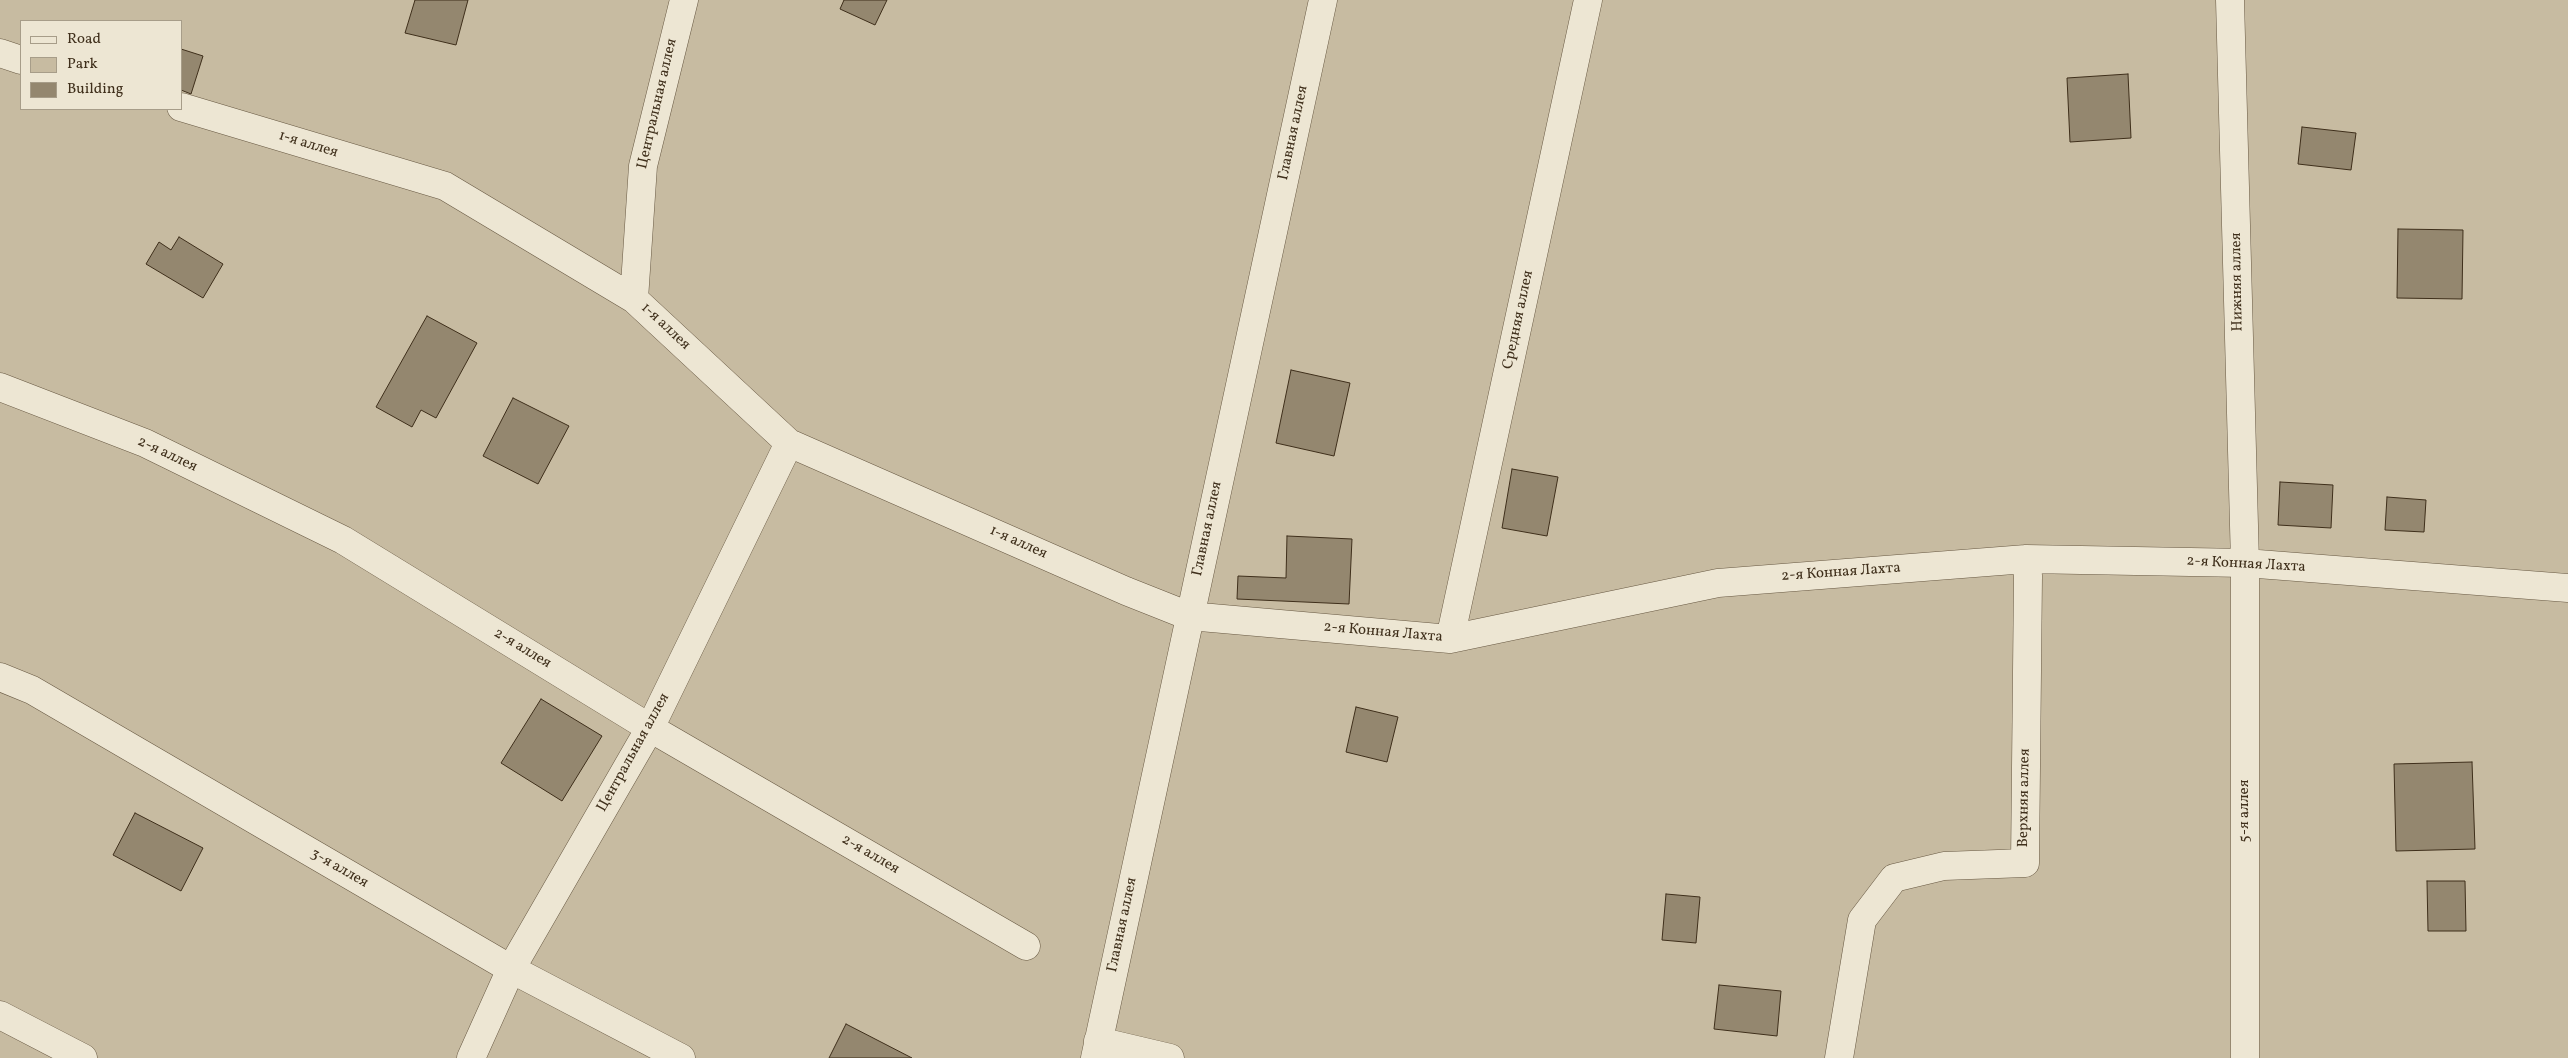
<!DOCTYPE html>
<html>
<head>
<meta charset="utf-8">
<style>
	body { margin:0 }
	#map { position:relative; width:2568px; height:1058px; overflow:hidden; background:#e3d8bc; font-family:Vollkorn,serif }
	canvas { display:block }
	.legend { position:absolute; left:20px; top:20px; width:162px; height:90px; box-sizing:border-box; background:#ede6d3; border:1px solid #a79d89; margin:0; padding:6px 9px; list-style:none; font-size:15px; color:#3f2f1b }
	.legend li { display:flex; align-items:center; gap:10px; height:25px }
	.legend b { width:25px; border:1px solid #a79d89 }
</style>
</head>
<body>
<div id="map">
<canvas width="2568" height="1058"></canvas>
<ul class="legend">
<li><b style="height:6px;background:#ede6d3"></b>Road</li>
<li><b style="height:14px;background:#c7bba1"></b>Park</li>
<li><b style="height:14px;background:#94876f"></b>Building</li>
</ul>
</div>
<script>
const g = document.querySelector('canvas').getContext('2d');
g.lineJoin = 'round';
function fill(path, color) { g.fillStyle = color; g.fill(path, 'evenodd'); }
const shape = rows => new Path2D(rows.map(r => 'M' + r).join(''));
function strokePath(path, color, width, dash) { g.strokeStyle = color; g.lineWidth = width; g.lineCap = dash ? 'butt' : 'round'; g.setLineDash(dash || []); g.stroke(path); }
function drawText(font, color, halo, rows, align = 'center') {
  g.font = font + ' Vollkorn,serif'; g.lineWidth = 4.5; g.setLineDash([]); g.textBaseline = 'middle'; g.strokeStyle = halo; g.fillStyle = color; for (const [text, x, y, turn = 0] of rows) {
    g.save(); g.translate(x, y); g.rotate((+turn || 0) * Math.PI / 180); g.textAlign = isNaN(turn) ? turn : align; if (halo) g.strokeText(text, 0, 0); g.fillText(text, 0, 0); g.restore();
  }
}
fill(shape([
	[0,0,2568,0,2568,1058,0,1058],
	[21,21,181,21,181,109,21,109]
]), '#c7bba1');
const building = shape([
	[415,0,468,0,456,45,405,33,415,0],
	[844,0,887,0,875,25,840,9,844,0],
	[181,49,203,56,191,94,181,90,181,49],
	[2128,74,2131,138,2070,142,2067,78,2128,74],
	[2302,127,2356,133,2351,170,2298,164,2302,127],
	[2398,229,2463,230,2462,299,2397,298,2398,229],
	[179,237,223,264,203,298,146,264,159,242,171,250,179,237],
	[427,316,477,343,436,418,421,410,412,427,376,407,427,316],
	[1291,370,1350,383,1334,456,1276,443,1291,370],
	[513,398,569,426,538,484,483,456,513,398],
	[1512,469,1558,477,1547,536,1502,528,1512,469],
	[2280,482,2333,485,2331,528,2278,525,2280,482],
	[2387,497,2426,500,2424,532,2385,530,2387,497],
	[1287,536,1352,539,1349,604,1237,599,1238,576,1286,578,1287,536],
	[541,699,602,736,562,801,501,763,541,699],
	[1356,707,1398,717,1387,762,1346,752,1356,707],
	[2472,762,2475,849,2396,851,2394,764,2472,762],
	[135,813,203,848,181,891,113,855,135,813],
	[2427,881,2465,881,2466,931,2428,931,2427,881],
	[1666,894,1700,897,1696,943,1662,940,1666,894],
	[1719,985,1781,991,1777,1036,1714,1029,1719,985],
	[846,1024,912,1058,829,1058,846,1024]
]);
fill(building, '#94876f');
strokePath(building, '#3f2f1b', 1);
const minor = shape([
	[2230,0,2245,563,2245,1058],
	[0,53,21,60],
	[181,107,445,186,634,299,789,443,1126,591,1189,616,1450,639,1718,583,2026,559,2245,563,2568,588],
	[634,299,643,166,684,0],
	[0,387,145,443,343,540,650,728,1026,946],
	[1450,639,1588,0],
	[0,677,32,690,511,969,681,1058],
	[0,1015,83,1058],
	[1098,1041,1170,1058],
	[471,1058,511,969,650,728,789,443],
	[1095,1058,1323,0],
	[1839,1058,1862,920,1894,878,1944,866,2025,863,2028,576,2026,559]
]);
strokePath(minor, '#685943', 29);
strokePath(minor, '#ede6d3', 28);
drawText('15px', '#3f2f1b', '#ede6d3', [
	["Центральная аллея",658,104,-77],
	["Главная аллея",1294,133,-78],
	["1-я аллея",308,145,17],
	["Нижняя аллея",2238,282,-91],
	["Средняя аллея",1519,320,-78],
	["1-я аллея",665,327,43],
	["2-я аллея",167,455,25],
	["Главная аллея",1208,529,-78],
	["1-я аллея",1018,543,24],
	["2-я Конная Лахта",2246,565,3],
	["2-я Конная Лахта",1841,573,-4],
	["2-я Конная Лахта",1383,633,5],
	["2-я аллея",522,649,31],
	["Центральная аллея",634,753,-61],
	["Верхняя аллея",2025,798,-89],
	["5-я аллея",2245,811,-90],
	["2-я аллея",870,855,30],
	["3-я аллея",339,869,30],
	["Главная аллея",1123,925,-78]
]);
</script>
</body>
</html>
